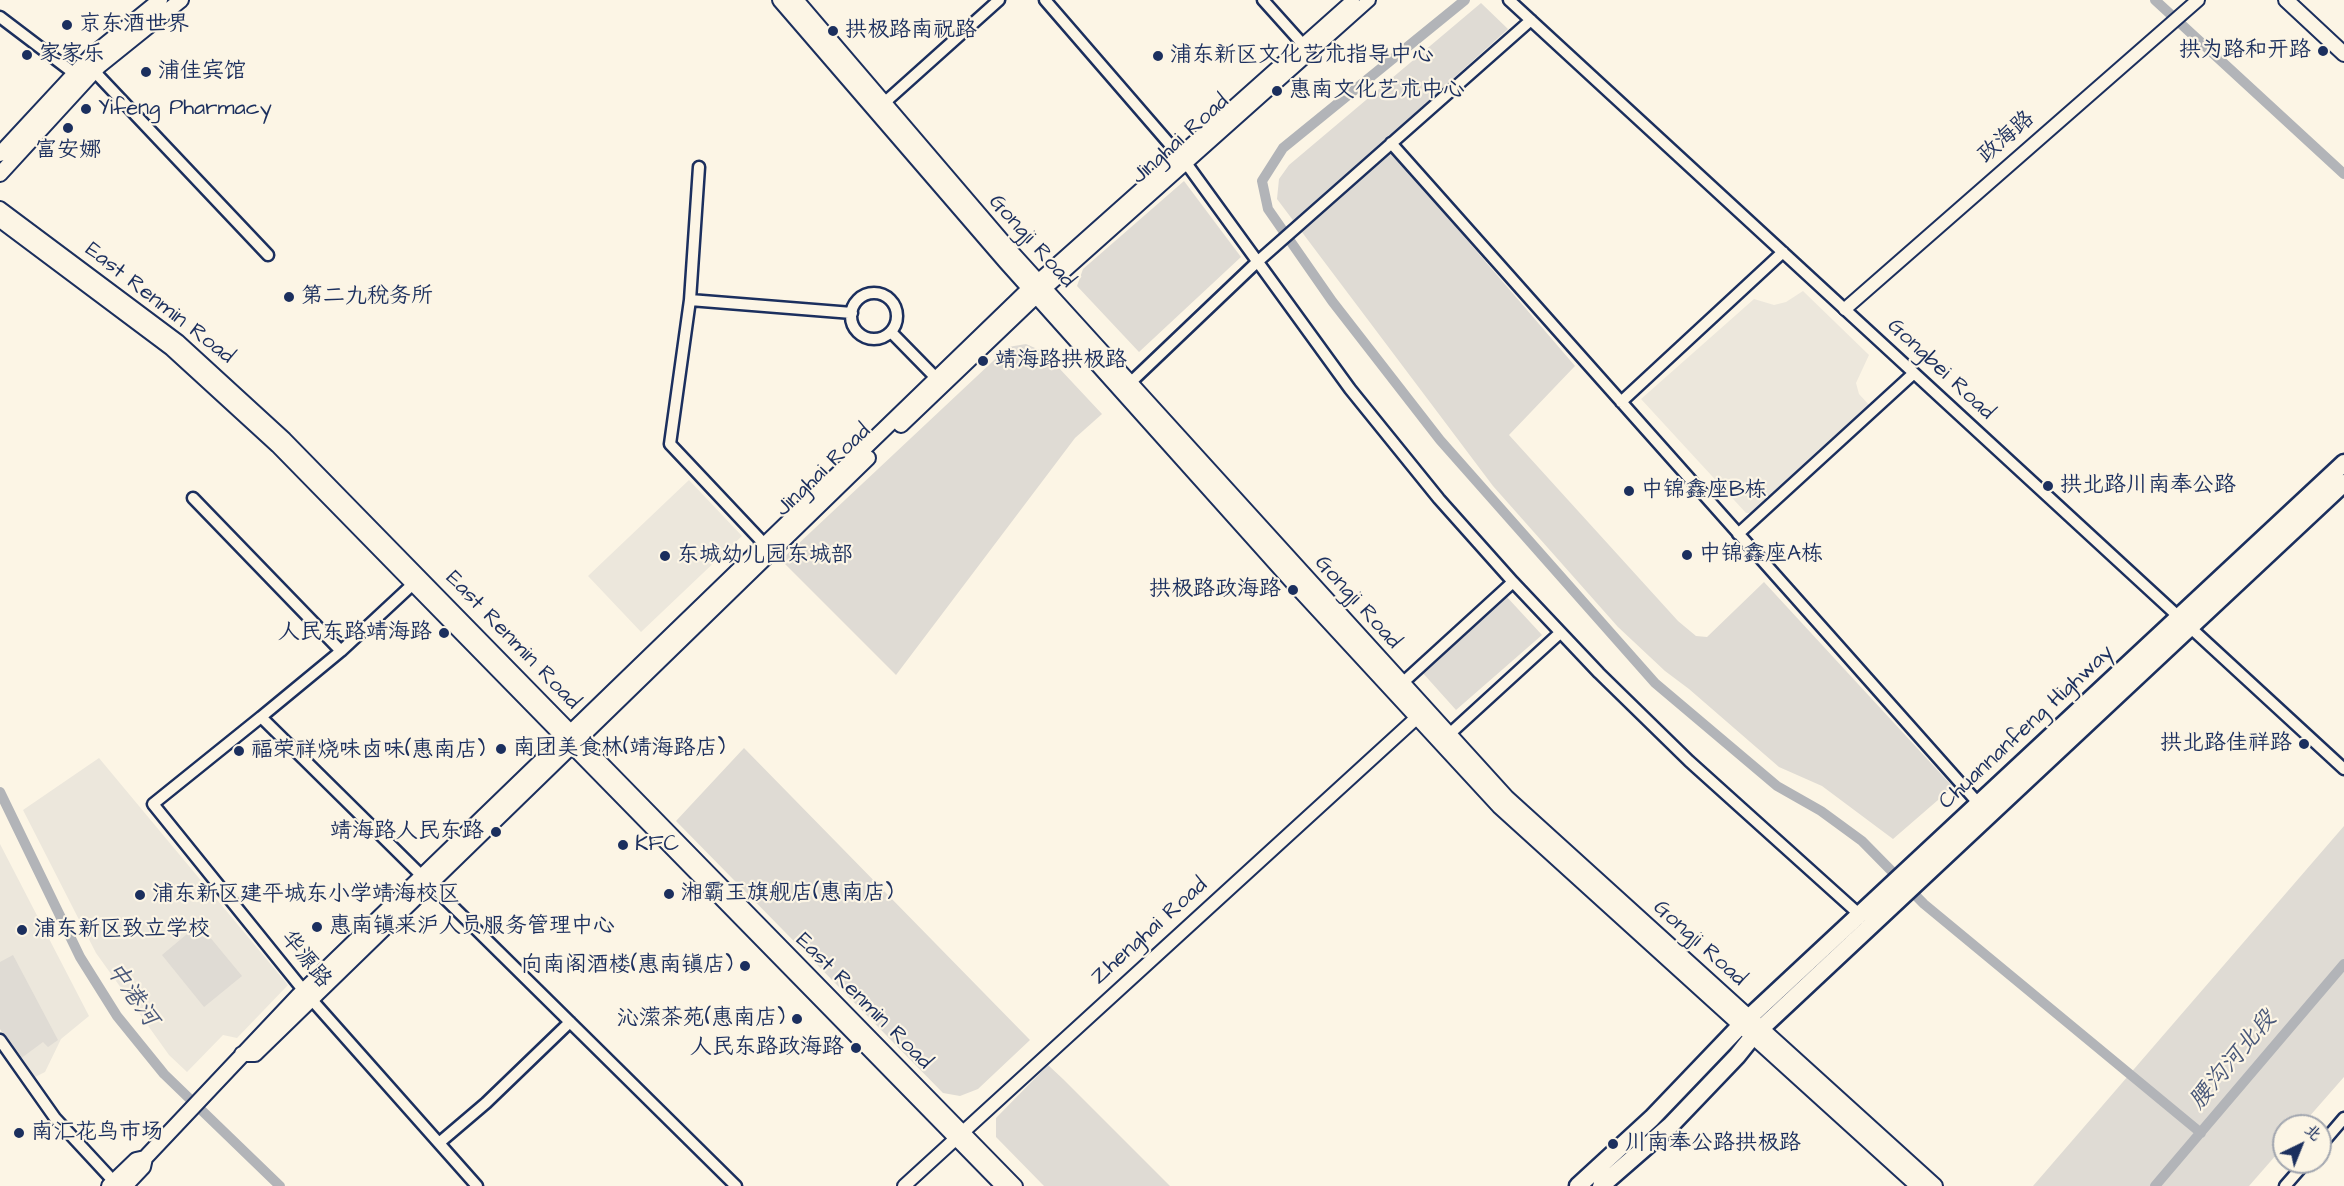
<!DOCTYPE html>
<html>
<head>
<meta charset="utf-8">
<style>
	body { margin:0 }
	#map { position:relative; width:2344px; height:1186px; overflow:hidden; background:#fcf5e5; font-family:"Architects Daughter","LXGW WenKai TC",sans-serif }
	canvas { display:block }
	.north { position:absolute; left:2272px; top:1114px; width:60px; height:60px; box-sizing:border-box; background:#fcf5e5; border:2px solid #a2a6af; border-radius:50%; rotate:43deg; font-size:16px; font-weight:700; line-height:24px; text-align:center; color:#1b2f5e }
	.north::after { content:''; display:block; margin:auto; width:21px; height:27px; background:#1b2f5e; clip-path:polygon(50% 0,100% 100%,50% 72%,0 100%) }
</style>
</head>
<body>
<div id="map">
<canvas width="2344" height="1186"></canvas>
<div class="north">北</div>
</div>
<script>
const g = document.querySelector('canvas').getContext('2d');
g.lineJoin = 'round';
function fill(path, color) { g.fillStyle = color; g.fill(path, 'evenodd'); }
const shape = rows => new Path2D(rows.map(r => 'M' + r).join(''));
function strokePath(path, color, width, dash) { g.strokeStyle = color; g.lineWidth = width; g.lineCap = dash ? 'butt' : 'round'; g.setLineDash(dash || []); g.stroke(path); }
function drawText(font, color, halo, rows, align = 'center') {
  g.font = font + ' "Architects Daughter","LXGW WenKai TC",sans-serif'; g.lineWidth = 4.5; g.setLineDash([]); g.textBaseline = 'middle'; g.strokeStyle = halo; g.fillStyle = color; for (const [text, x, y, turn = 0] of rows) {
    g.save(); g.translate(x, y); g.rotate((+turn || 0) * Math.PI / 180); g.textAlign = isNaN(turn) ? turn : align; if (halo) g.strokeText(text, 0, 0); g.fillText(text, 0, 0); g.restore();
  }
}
fill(shape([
	[1803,291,1869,355,1856,383,1859,394,1871,407,1754,513,1746,513,1641,399,1754,299,1774,305,1786,302],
	[689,480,742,536,641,632,588,576],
	[99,758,288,985,237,1038,223,1035,187,1072,169,1055,96,953,23,810],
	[0,844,89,1016,61,1039,45,1072,33,1078,0,1029]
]), '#ece7dc');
fill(shape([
	[1481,3,1508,29,1383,142,1575,366,1509,435,1678,621,1696,636,1707,637,1764,582,1953,787,1893,839,1822,786,1779,767,1689,689,1665,671,1618,627,1493,486,1277,199,1279,179,1289,165],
	[1184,181,1241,257,1139,352,1077,286,1083,269],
	[1026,344,1044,352,1102,414,1075,438,896,675,781,560,1008,347],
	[1506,596,1542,635,1456,710,1421,671],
	[744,748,1030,1040,978,1089,960,1096,943,1093,676,821],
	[2344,826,2344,1077,2301,1126,2284,1126,2284,1146,2249,1186,2033,1186],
	[199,924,242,976,204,1007,162,955],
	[13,955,58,1040,48,1047,43,1042,20,1059,0,1029,0,962],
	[1048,1065,1063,1079,1170,1186,1044,1186,996,1137,996,1118]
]), '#dfdbd4');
strokePath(shape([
	[1465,0,1283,148,1262,181,1268,209,1332,301,1440,440,1655,683,1777,786,1821,811,1862,841,1924,904,2201,1133],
	[2155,0,2344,174],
	[0,792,80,957,117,1016,164,1074,280,1186],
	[2155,1186,2344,964]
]), '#b2b4b8', 10);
const minor = shape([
	[1045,0,1186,163,1350,389,1439,499,1513,582,1599,673,1689,761,1860,915],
	[1263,0,1307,49],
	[1509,0,2344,769],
	[0,17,79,77],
	[94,71,268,255],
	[883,104,999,0],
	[1391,143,1979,804],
	[699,167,690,300,670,444,769,549],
	'851 316a23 23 0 1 1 46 0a23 23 0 1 1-46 0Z',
	[690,300,852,313],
	[891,332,941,383],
	[1130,383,1256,263,1531,20],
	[1621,402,1783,252],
	[193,498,341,651,261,717,736,1186],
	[1738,534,1914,373],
	[341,651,413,584],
	[1398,687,1513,582],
	[261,717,153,804,304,991,477,1186],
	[1444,739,1560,633],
	[0,1040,55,1118,118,1186],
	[439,1143,486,1103,570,1022],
	[2320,1146,2344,1118],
	[2285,1186,2306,1162]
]);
const tertiary = shape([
	[0,208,178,341,285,439,1016,1186],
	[0,221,171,349,277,446,1002,1186],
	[1031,287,1353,0],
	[1038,295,1369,0],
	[1845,309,2198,0],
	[904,1186,1424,711]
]);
const secondary = shape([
	[780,0,1006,262,1297,587,1499,806,1918,1186],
	[796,0,1014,255,1507,798,1935,1186],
	[2286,0,2344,54],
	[0,154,90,57,160,0],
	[0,174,99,66,181,0],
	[901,425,1036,296],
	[242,1054,255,1054,868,458],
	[109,1186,136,1160,145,1158],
	[125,1186,143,1167,145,1158,298,996,1029,289]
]);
const primary = shape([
	[1578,1186,1652,1118,1741,1025,2344,463],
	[1601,1186,1671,1125,1737,1056,1753,1036,2344,483]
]);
strokePath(minor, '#1b2f5e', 15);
strokePath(tertiary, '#1b2f5e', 16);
strokePath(secondary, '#1b2f5e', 18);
strokePath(primary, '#1b2f5e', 21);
strokePath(minor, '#fcf5e5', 10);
strokePath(tertiary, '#fcf5e5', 12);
strokePath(secondary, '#fcf5e5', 14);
strokePath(primary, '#fcf5e5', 16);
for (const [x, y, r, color] of [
	[67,25,6,"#1b2f5e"],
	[833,31,6,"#1b2f5e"],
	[2323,51,6,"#1b2f5e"],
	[27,55,6,"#1b2f5e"],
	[1158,56,6,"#1b2f5e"],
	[146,72,6,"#1b2f5e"],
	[1277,91,6,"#1b2f5e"],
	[86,109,6,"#1b2f5e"],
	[68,128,6,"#1b2f5e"],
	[289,297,6,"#1b2f5e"],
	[983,361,6,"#1b2f5e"],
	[2048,486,6,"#1b2f5e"],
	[1629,491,6,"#1b2f5e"],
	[1687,555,6,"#1b2f5e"],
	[665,556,6,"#1b2f5e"],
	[1293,590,6,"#1b2f5e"],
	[444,633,6,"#1b2f5e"],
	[2304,744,6,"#1b2f5e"],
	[501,749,6,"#1b2f5e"],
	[239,751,6,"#1b2f5e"],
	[496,832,6,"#1b2f5e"],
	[623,845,6,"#1b2f5e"],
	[669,894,6,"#1b2f5e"],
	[140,895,6,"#1b2f5e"],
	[317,927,6,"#1b2f5e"],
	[22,930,6,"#1b2f5e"],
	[745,966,6,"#1b2f5e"],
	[797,1019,6,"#1b2f5e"],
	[856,1048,6,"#1b2f5e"],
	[19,1133,6,"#1b2f5e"],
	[1613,1144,6,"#1b2f5e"]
]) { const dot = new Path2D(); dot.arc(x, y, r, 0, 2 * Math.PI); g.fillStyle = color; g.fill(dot); strokePath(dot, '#fcf5e5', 2); }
drawText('22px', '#1b2f5e', '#fcf5e5', [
	["京东酒世界",79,25],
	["拱极路南祝路",845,31],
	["拱为路和开路",2311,51,"right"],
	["家家乐",39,55],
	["浦东新区文化艺术指导中心",1170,56],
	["浦佳宾馆",158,72],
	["惠南文化艺术中心",1289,91],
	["Yifeng Pharmacy",98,109],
	["富安娜",68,151,"center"],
	["第二九税务所",301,297],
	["靖海路拱极路",995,361],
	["拱北路川南奉公路",2060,486],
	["中锦鑫座B栋",1641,491],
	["中锦鑫座A栋",1699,555],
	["东城幼儿园东城部",677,556],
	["拱极路政海路",1281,590,"right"],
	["人民东路靖海路",432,633,"right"],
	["拱北路佳祥路",2292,744,"right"],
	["南团美食林(靖海路店)",513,749],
	["福荣祥烧味卤味(惠南店)",251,751],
	["靖海路人民东路",484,832,"right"],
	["KFC",635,845],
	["湘霸王旗舰店(惠南店)",681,894],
	["浦东新区建平城东小学靖海校区",152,895],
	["惠南镇来沪人员服务管理中心",329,927],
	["浦东新区致立学校",34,930],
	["向南阁酒楼(惠南镇店)",733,966,"right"],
	["沁潆茶苑(惠南店)",785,1019,"right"],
	["人民东路政海路",844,1048,"right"],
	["南汇花鸟市场",31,1133],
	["川南奉公路拱极路",1625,1144]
], 'left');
drawText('22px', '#1b2f5e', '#fcf5e5', [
	["政海路",2007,138,-41],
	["Jinghai Road",1181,140,-42],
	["Gongji Road",1031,242,48],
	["East Renmin Road",159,304,38],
	["Gongbei Road",1940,370,43],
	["Jinghai Road",824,471,-44],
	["Gongji Road",1357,603,48],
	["East Renmin Road",512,641,46],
	["Chuannanfeng Highway",2027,728,-43],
	["Zhenghai Road",1150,932,-42],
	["Gongji Road",1699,944,42],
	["华源路",305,960,51],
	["East Renmin Road",863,1002,45]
]);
drawText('italic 24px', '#485779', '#fcf5e5', [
	["中港河",131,995,55],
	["腰沟河北段",2234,1061,-50]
]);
</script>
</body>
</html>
